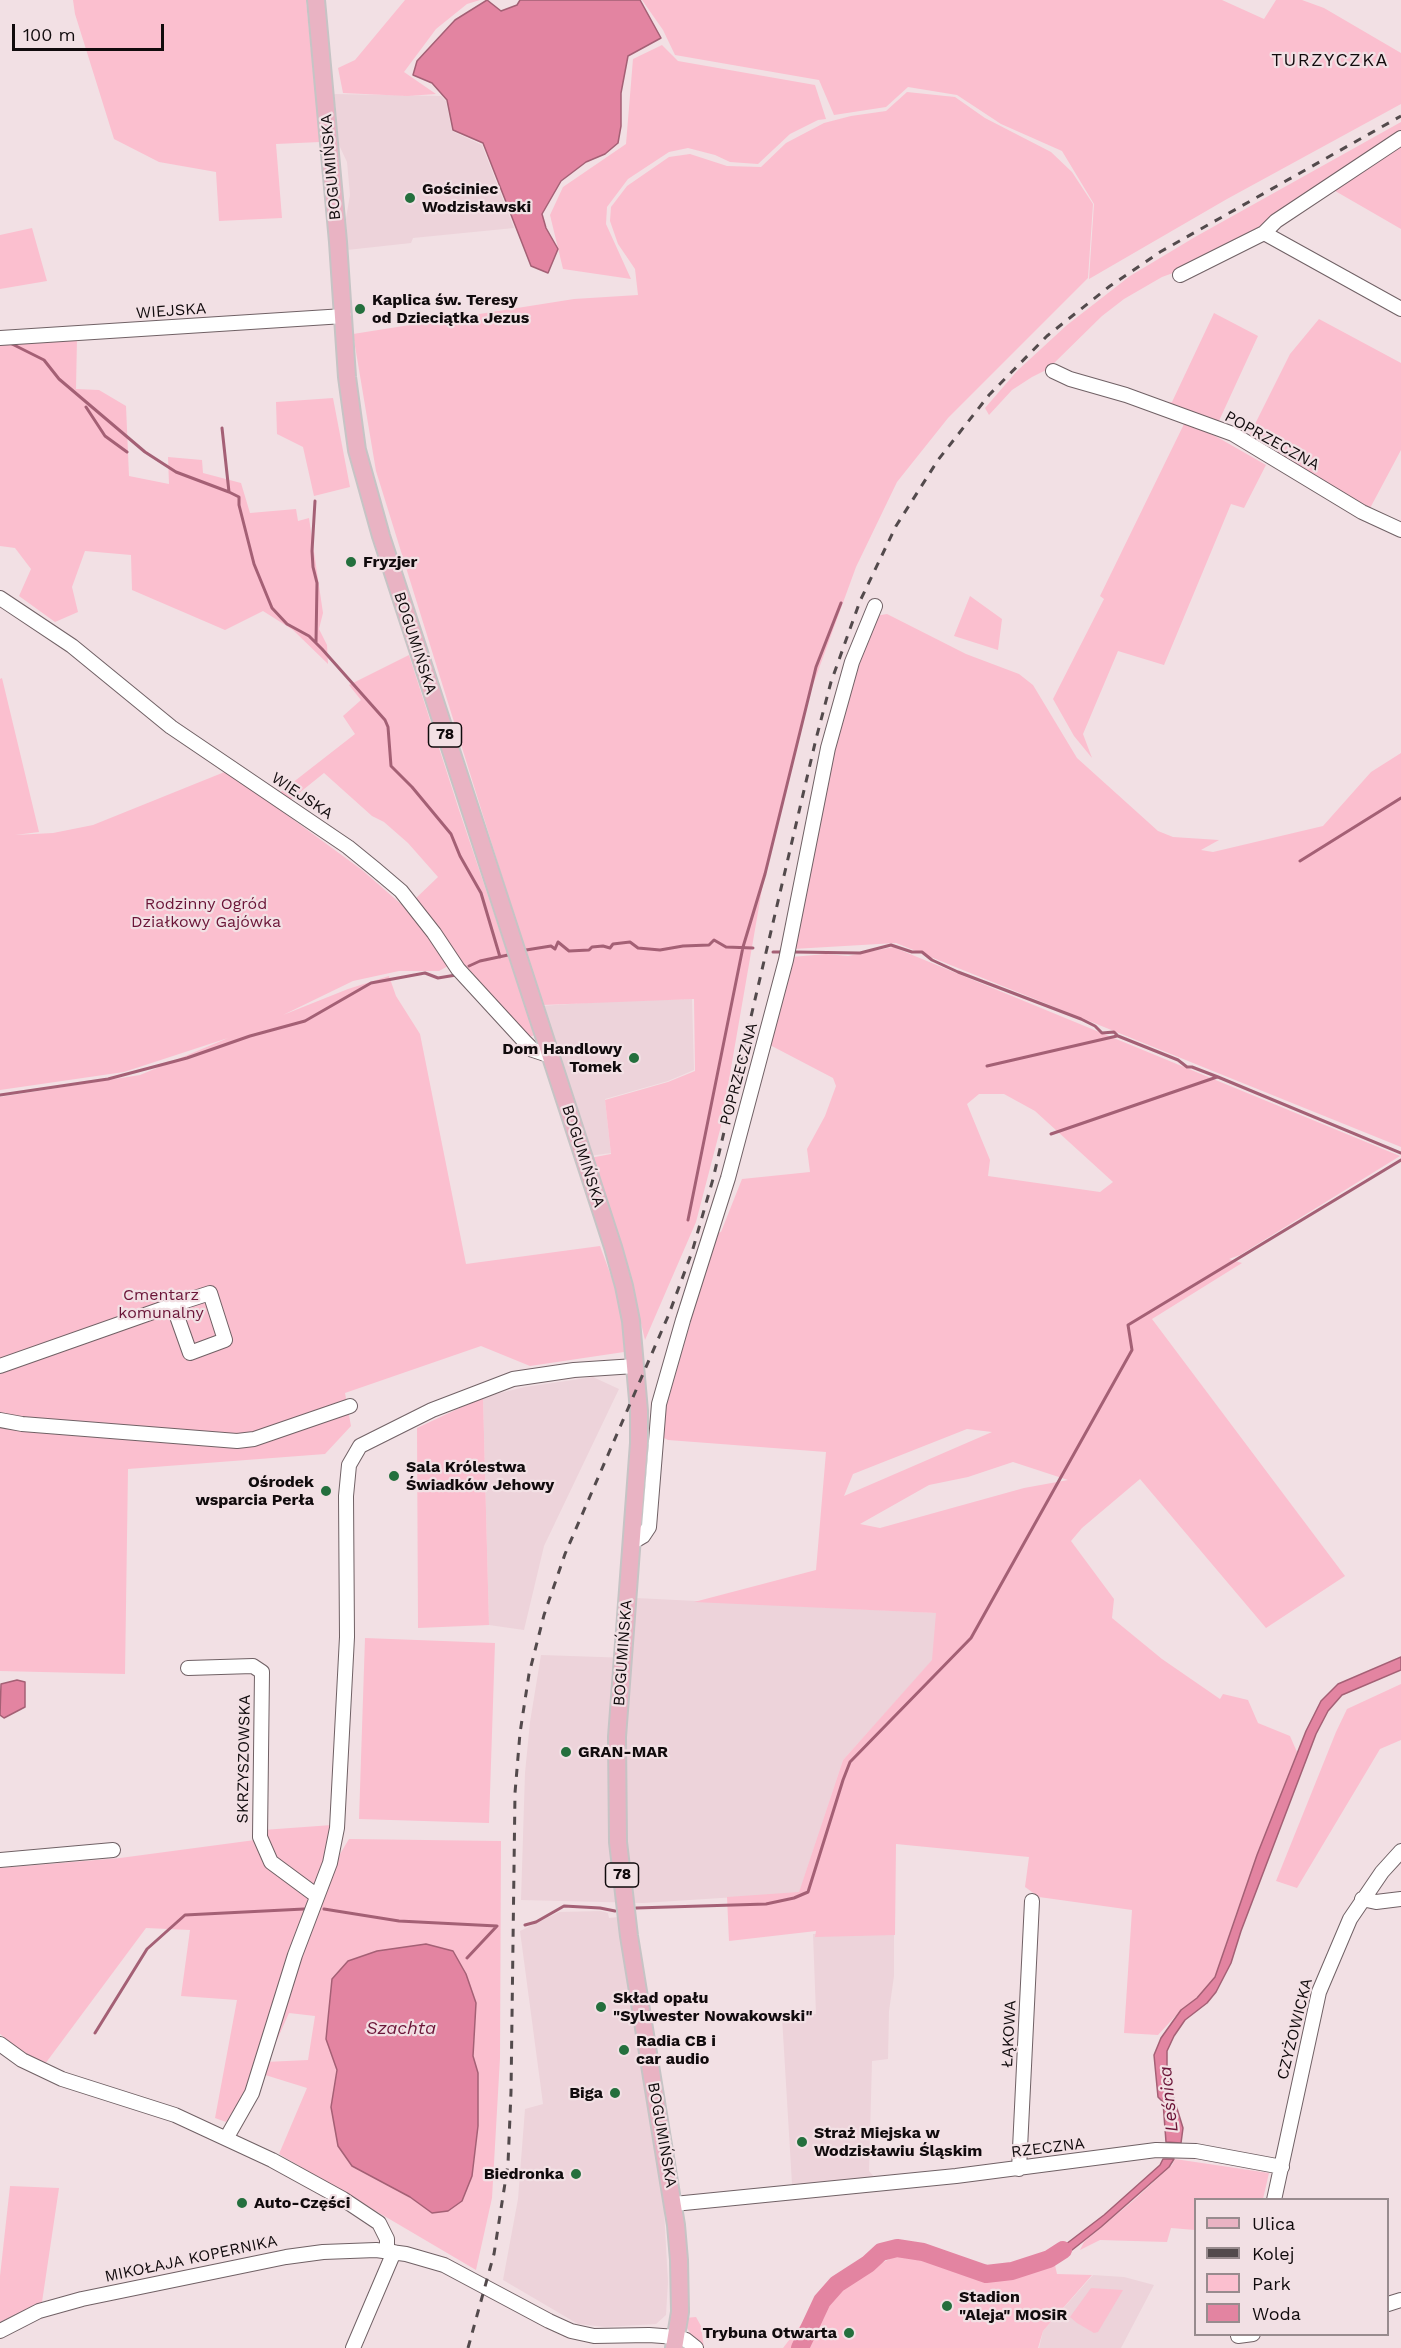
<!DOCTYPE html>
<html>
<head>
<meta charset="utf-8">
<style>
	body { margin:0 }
	#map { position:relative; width:1401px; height:2348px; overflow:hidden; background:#f2e0e4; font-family:"Work Sans",sans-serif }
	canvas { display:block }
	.legend { position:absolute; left:1194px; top:2198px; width:195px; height:138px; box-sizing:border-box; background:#f2e0e4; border:2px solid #988b8e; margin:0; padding:8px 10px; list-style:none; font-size:18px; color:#110b0d }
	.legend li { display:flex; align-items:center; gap:12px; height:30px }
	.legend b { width:30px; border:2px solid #988b8e }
	.scale { position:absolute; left:12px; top:24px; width:152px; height:27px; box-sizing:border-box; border:3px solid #110b0d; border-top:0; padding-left:8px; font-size:18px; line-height:21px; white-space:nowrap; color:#110b0d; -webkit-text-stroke:4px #f2e0e4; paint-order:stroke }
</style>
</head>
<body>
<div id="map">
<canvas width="1401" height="2348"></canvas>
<ul class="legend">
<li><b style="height:8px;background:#e9b3c3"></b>Ulica</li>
<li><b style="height:8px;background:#534a4c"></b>Kolej</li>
<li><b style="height:16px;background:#fbbfcf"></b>Park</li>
<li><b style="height:16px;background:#e384a1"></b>Woda</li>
</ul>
<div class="scale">100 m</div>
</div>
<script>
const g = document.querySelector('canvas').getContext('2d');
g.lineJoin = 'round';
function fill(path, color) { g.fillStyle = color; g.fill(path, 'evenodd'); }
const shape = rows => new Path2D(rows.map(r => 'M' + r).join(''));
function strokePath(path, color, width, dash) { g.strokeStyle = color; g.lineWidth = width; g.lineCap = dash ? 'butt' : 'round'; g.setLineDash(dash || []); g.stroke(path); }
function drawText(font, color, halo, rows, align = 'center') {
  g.font = font + ' "Work Sans",sans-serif'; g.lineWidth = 4.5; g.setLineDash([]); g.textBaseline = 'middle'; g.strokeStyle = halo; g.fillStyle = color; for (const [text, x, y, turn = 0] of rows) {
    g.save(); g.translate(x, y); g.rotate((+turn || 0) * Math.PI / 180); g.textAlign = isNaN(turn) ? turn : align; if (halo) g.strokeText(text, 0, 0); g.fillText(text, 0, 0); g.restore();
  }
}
fill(shape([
	[334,94,441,96,446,101,452,131,482,145,514,228,413,238,411,243,347,250,346,218,350,195,347,162,339,145],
	[692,999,694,1070,668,1081,605,1099,611,1153,589,1156,541,1006,614,1001],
	[593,1377,619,1389,544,1546,524,1630,489,1625,483,1397,525,1387],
	[636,1598,937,1613,933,1660,843,1760,799,1893,643,1903,521,1900,525,1773,530,1722,541,1655,630,1658],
	[601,1911,608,1913,609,1918,618,1917,645,2069,663,2192,668,2282,666,2315,656,2324,605,2327,578,2324,503,2280,518,2199,525,2109,543,2104,520,1931,559,1912],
	[894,1932,894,1976,889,2011,888,2059,872,2061,869,2171,876,2179,792,2184,782,2017,816,2014,813,1934],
	[1093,2275,1124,2277,1154,2285,1121,2348,1039,2348,1043,2331]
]), '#edd3da');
fill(shape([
	[73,0,306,0,320,142,276,144,282,218,219,221,216,172,159,162,114,139,75,14],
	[405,0,480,0,467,4,436,29,404,72,436,94,407,96,343,93,338,68,355,60],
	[642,0,1222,0,1264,19,1276,0,1302,0,1324,8,1401,53,1401,104,1227,199,1089,279,1094,204,1062,151,1001,124,957,95,908,87,886,107,834,115,819,80,675,55,663,30],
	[662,45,678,61,815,85,826,119,818,120,790,134,758,164,730,162,715,155,688,148,669,152,628,179,607,207,606,224,631,279,563,269,550,215,563,187,626,144,633,59],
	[907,92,955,97,985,118,1051,152,1072,172,1093,204,1088,278,948,418,897,482,856,567,806,704,762,889,721,1126,696,1222,645,1340,623,1248,590,1158,611,1154,605,1100,668,1082,695,1071,694,999,542,1005,376,471,353,334,574,299,638,295,635,269,618,244,610,221,611,207,627,186,669,157,690,154,727,166,761,167,786,143,824,123,851,116,886,111],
	[1401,122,1401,133,1263,230,1192,266,1162,277,1124,299,1102,316,1048,369,1032,377,1012,390,989,415,985,408,1017,371,1067,325,1130,276,1195,237],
	[1401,144,1401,229,1330,188],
	[32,228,47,281,0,289,0,235],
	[1214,313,1258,336,1218,423,1159,404,1172,402],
	[1319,319,1401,363,1401,450,1368,512,1248,438,1290,354],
	[77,338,76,389,99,390,126,406,129,476,169,484,168,457,202,460,203,473,241,483,250,513,296,509,298,521,309,518,323,613,319,629,327,645,328,664,293,630,263,611,225,630,132,590,131,555,85,551,72,587,78,612,55,622,19,596,31,569,15,548,0,546,0,343],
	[333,398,350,487,314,496,303,447,277,434,276,402],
	[1185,422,1217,437,1266,465,1244,508,1231,504,1164,665,1118,651,1083,734,1092,758,1074,736,1053,699,1104,599,1100,596],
	[970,596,1002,619,998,650,954,636],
	[887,614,966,654,1019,674,1033,685,1077,758,1158,831,1173,837,1219,840,1201,850,1213,852,1323,826,1371,772,1401,753,1401,1147,896,943,793,949,828,771,851,677,875,616],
	[409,655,459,810,535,1035,529,1037,462,967,414,900,438,877,408,843,384,822,372,816,324,773,288,802,278,794,355,734,343,716,361,700,349,685],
	[2,678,39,832,15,835,53,833,93,825,227,771,362,870,409,911,423,928,448,966,439,971,399,971,353,981,283,1015,348,989,389,976,396,996,420,1034,466,1264,600,1246,621,1303,624,1352,530,1366,481,1346,345,1393,351,1426,325,1454,128,1469,125,1674,0,1671,0,1097,140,1075,228,1038,124,1072,0,1090,0,679],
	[893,947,1400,1156,1240,1255,1229,1259,1242,1263,1152,1319,1345,1576,1266,1628,1140,1479,1082,1528,1071,1541,1114,1599,1112,1618,1162,1659,1220,1699,1223,1694,1248,1700,1258,1723,1290,1736,1297,1752,1236,1914,1215,1977,1197,1998,1181,2010,1158,2035,1124,2033,1132,1910,1039,1897,1025,1887,1029,1857,896,1844,895,1935,815,1937,816,1931,729,1941,727,1897,799,1892,843,1760,932,1660,936,1613,694,1602,816,1570,826,1452,668,1440,658,1435,716,1233,721,1232,742,1179,810,1172,807,1149,825,1116,836,1086,833,1078,768,1044,792,957,826,954,848,956],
	[979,1094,1004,1094,1035,1111,1113,1182,1100,1192,988,1176,990,1160,967,1104],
	[967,1429,992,1432,844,1496,853,1474],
	[1013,1462,1068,1480,1024,1488,880,1528,860,1524,929,1485,968,1477],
	[483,1397,489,1625,418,1628,417,1428],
	[365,1638,495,1643,489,1823,359,1819],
	[1401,1684,1401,1740,1380,1749,1297,1888,1276,1881,1336,1732,1347,1709],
	[332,1825,325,1862,316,1888,273,1859,263,1830],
	[349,1839,501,1841,500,2058,492,2198,476,2270,279,2154,307,2088,262,2074,265,2062,308,2060,315,2016,289,2013,277,2040,271,2040,334,1864],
	[426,1944,453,1951,476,2003,473,2056,478,2073,478,2126,472,2176,432,2213,410,2197,352,2166,331,2107,337,2070,332,1979,348,1961,377,1951],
	[255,1840,267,1865,309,1899,289,1954,248,2090,226,2122,215,2118,237,2000,181,1996,190,1930,146,1928,45,2064,21,2051,0,2034,0,1868,120,1858],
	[1175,2159,1269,2173,1263,2199,1196,2200,1195,2230,1171,2228,1167,2242,1100,2240,1080,2250,1084,2242,1134,2200,1172,2165],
	[10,2186,59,2188,42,2302,0,2322,0,2276],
	[873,2253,882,2255,857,2278,869,2269,898,2255,920,2257,979,2280,1008,2279,1055,2265,1057,2274,1092,2275,1043,2331,1038,2348,803,2348,811,2332,802,2348,783,2348,833,2283],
	[1091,2288,1123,2290,1098,2332,1094,2333,1077,2323,1070,2317],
	[696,2317,701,2326,704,2348,700,2348,685,2325,685,2318]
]), '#fbbfcf');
const water = shape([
	[487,0,501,11,517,5,520,0,640,0,661,38,628,56,621,93,621,126,618,143,605,154,586,162,561,181,542,214,546,228,558,249,548,273,531,266,483,143,453,130,447,100,432,83,413,75,417,61,455,20,487,0],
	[1401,1657,1401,1670,1342,1695,1328,1711,1316,1734,1241,1931,1231,1963,1216,1992,1207,2003,1185,2020,1174,2036,1167,2051,1167,2076,1183,2128,1181,2143,1166,2142,1163,2102,1158,2097,1154,2055,1161,2038,1181,2010,1197,1998,1215,1977,1257,1855,1306,1731,1321,1701,1338,1684,1401,1657],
	[17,1680,25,1682,25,1707,4,1718,0,1715,1,1684,17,1680],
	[426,1944,453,1951,466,1974,476,2003,473,2056,478,2073,478,2126,472,2176,462,2201,448,2211,432,2213,410,2197,352,2166,338,2146,331,2107,337,2070,326,2039,332,1979,348,1961,377,1951,426,1944],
	[1163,2159,1174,2159,1169,2167,1101,2227,1067,2254,1044,2267,1041,2259,1053,2254,1104,2215,1160,2165,1163,2159]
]);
fill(water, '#e384a1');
strokePath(water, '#a46075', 1.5);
strokePath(shape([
	[10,343,44,360,59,379,145,452,176,472,229,492],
	[86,407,105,436,127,452],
	[222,428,229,492,239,497,239,505,254,564,272,608,287,624,309,636,322,649,385,720,388,727,391,766,412,787,451,834,460,856,481,893,500,957],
	[315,501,312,551,313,567,317,583,316,642],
	[1300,861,1401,798],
	[526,950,551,946,555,949,558,942,569,951,589,950,592,947,603,946,610,948,613,944,630,942,638,948,660,950,683,946,709,945,714,940,726,947,753,948],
	[773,952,782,952],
	[794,952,860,953,891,945,912,952,922,952,932,960,958,972,1081,1019,1095,1026,1102,1033,1114,1032,1118,1036,1178,1060,1187,1067,1192,1067,1218,1077,1401,1153],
	[469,966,480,961,508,955],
	[987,1066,1117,1036],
	[0,1095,108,1079,187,1058,250,1036,305,1021,371,983,425,973,438,978,456,975],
	[1051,1134,1217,1077],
	[688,1220,743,947,765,874,816,667,841,603],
	[636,1908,766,1904,794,1898,808,1892,843,1780,850,1762,971,1638,1132,1350,1128,1325,1401,1160],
	[324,1909,399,1921,497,1926],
	[525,1925,536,1922,564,1906,600,1908,615,1911],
	[467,1958,497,1926],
	[95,2033,147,1949,185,1915,304,1909]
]), '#a46075', 3);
strokePath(shape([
	[800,2348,822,2301,837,2284,868,2264,881,2252,897,2248,923,2252,986,2274,1012,2271,1049,2259,1063,2250]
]), '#e384a1', 18);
const minor = shape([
	[1264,233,1401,309],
	[1180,275,1264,233,1276,221,1401,138],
	[0,338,344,316],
	[1053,371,1070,379,1126,395,1233,434,1362,512,1401,530],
	[0,598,72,646,171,727,348,847,375,869,401,891,434,933,458,969,525,1042,533,1050,551,1056],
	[0,1366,173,1305,210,1293,225,1340,190,1353,173,1305],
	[0,1420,22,1424,237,1441,254,1439,350,1406],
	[631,1543,643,1536,649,1527,659,1404,683,1320,728,1178,786,960,828,748,852,662,875,606],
	[188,1668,253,1666,262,1672,260,1837,271,1862,317,1896],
	[0,1860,113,1850],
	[1362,1899,1376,1902,1401,1899],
	[0,2044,22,2060,62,2079,175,2115,272,2160,343,2199,379,2223,387,2239,387,2251],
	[227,2137,252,2093,295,1955,330,1863,337,1828,347,1637,346,1496,349,1465,360,1446,432,1410,513,1379,574,1370,635,1366],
	[1019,2169,1032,1901],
	[1274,2200,1319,1992,1350,1919,1382,1872,1401,1851],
	[674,2204,956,2176,1156,2150,1196,2151,1282,2167],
	[1388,2304,1401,2300],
	[0,2331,39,2311,82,2299,286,2257,323,2252,376,2250,406,2254,444,2265,549,2321,571,2331,594,2336,649,2335,676,2337,686,2340,696,2348],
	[1238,2336,1253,2334],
	[353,2348,394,2252]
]);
const major = shape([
	[316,0,338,242,347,377,357,450,381,536,613,1247,624,1286,631,1321,639,1411,639,1443,617,1737,618,1842,629,1936,676,2225,679,2260,680,2312,674,2348]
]);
strokePath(minor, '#706165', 16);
strokePath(major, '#c6c4c5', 20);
strokePath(minor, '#fff', 14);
strokePath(major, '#e9b3c3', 16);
strokePath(shape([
	[468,2348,494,2254,508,2164,511,2092,515,1793,520,1733,529,1674,544,1615,565,1554,669,1314,692,1252,713,1179,816,739,831,682,860,601,896,526,938,460,989,395,1047,336,1110,286,1160,252,1401,116]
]), '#534a4c', 3, [8, 8]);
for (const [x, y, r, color] of [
	[410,198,6,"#246f3d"],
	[360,309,6,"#246f3d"],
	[351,562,6,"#246f3d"],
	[634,1058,6,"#246f3d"],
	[394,1476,6,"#246f3d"],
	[326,1491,6,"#246f3d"],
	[566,1752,6,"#246f3d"],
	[601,2007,6,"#246f3d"],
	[624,2050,6,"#246f3d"],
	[615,2093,6,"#246f3d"],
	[802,2142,6,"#246f3d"],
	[576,2174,6,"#246f3d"],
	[242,2203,6,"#246f3d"],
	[947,2306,6,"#246f3d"],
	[849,2333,6,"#246f3d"]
]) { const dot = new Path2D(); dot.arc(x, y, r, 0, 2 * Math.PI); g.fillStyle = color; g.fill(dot); strokePath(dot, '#f2e0e4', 2); }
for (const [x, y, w] of [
	[445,735,33],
	[622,1875,33]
]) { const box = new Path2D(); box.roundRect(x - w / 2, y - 12, w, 24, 4.5); g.fillStyle = '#f2e0e4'; g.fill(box); strokePath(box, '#110b0d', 1.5); }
drawText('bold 15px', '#110b0d', null, [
	["78",445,735],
	["78",622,1875]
]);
drawText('16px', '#110b0d', '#f2e0e4', [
	["BOGUMIŃSKA",331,167,-95],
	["WIEJSKA",171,311,-4],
	["POPRZECZNA",1272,441,29],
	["BOGUMIŃSKA",415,643,72],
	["WIEJSKA",302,796,34],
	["POPRZECZNA",739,1074,-75],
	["BOGUMIŃSKA",583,1156,72],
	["BOGUMIŃSKA",623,1653,-86],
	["SKRZYSZOWSKA",244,1759,-89],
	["CZYŻOWICKA",1295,2029,-76],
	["ŁĄKOWA",1009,2034,-87],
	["BOGUMIŃSKA",662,2135,80],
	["RZECZNA",1048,2148,-7],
	["MIKOŁAJA KOPERNIKA",191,2259,-12]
]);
drawText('bold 16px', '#110b0d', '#f2e0e4', [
	["Gościniec",422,189],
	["Wodzisławski",422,207],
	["Kaplica św. Teresy",372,300],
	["od Dzieciątka Jezus",372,318],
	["Fryzjer",363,562],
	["Dom Handlowy",622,1049,"right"],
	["Tomek",622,1067,"right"],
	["Sala Królestwa",406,1467],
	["Świadków Jehowy",406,1485],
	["Ośrodek",314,1482,"right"],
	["wsparcia Perła",314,1500,"right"],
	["GRAN-MAR",578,1752],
	["Skład opału",613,1998],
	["\"Sylwester Nowakowski\"",613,2016],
	["Radia CB i",636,2041],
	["car audio",636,2059],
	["Biga",603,2093,"right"],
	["Straż Miejska w",814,2133],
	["Wodzisławiu Śląskim",814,2151],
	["Biedronka",564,2174,"right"],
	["Auto-Części",254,2203],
	["Stadion",959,2297],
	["\"Aleja\" MOSiR",959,2315],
	["Trybuna Otwarta",837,2333,"right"]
], 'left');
drawText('16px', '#6a1437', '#f2e0e4', [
	["Rodzinny Ogród",206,904],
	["Działkowy Gajówka",206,922],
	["Cmentarz",161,1295],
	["komunalny",161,1313]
]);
g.letterSpacing = '1.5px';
drawText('18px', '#110b0d', '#f2e0e4', [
	["TURZYCZKA",1330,61]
]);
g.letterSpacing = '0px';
drawText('italic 18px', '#6b1538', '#f2e0e4', [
	["Szachta",401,2029],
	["Leśnica",1169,2099,-96]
]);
</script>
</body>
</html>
